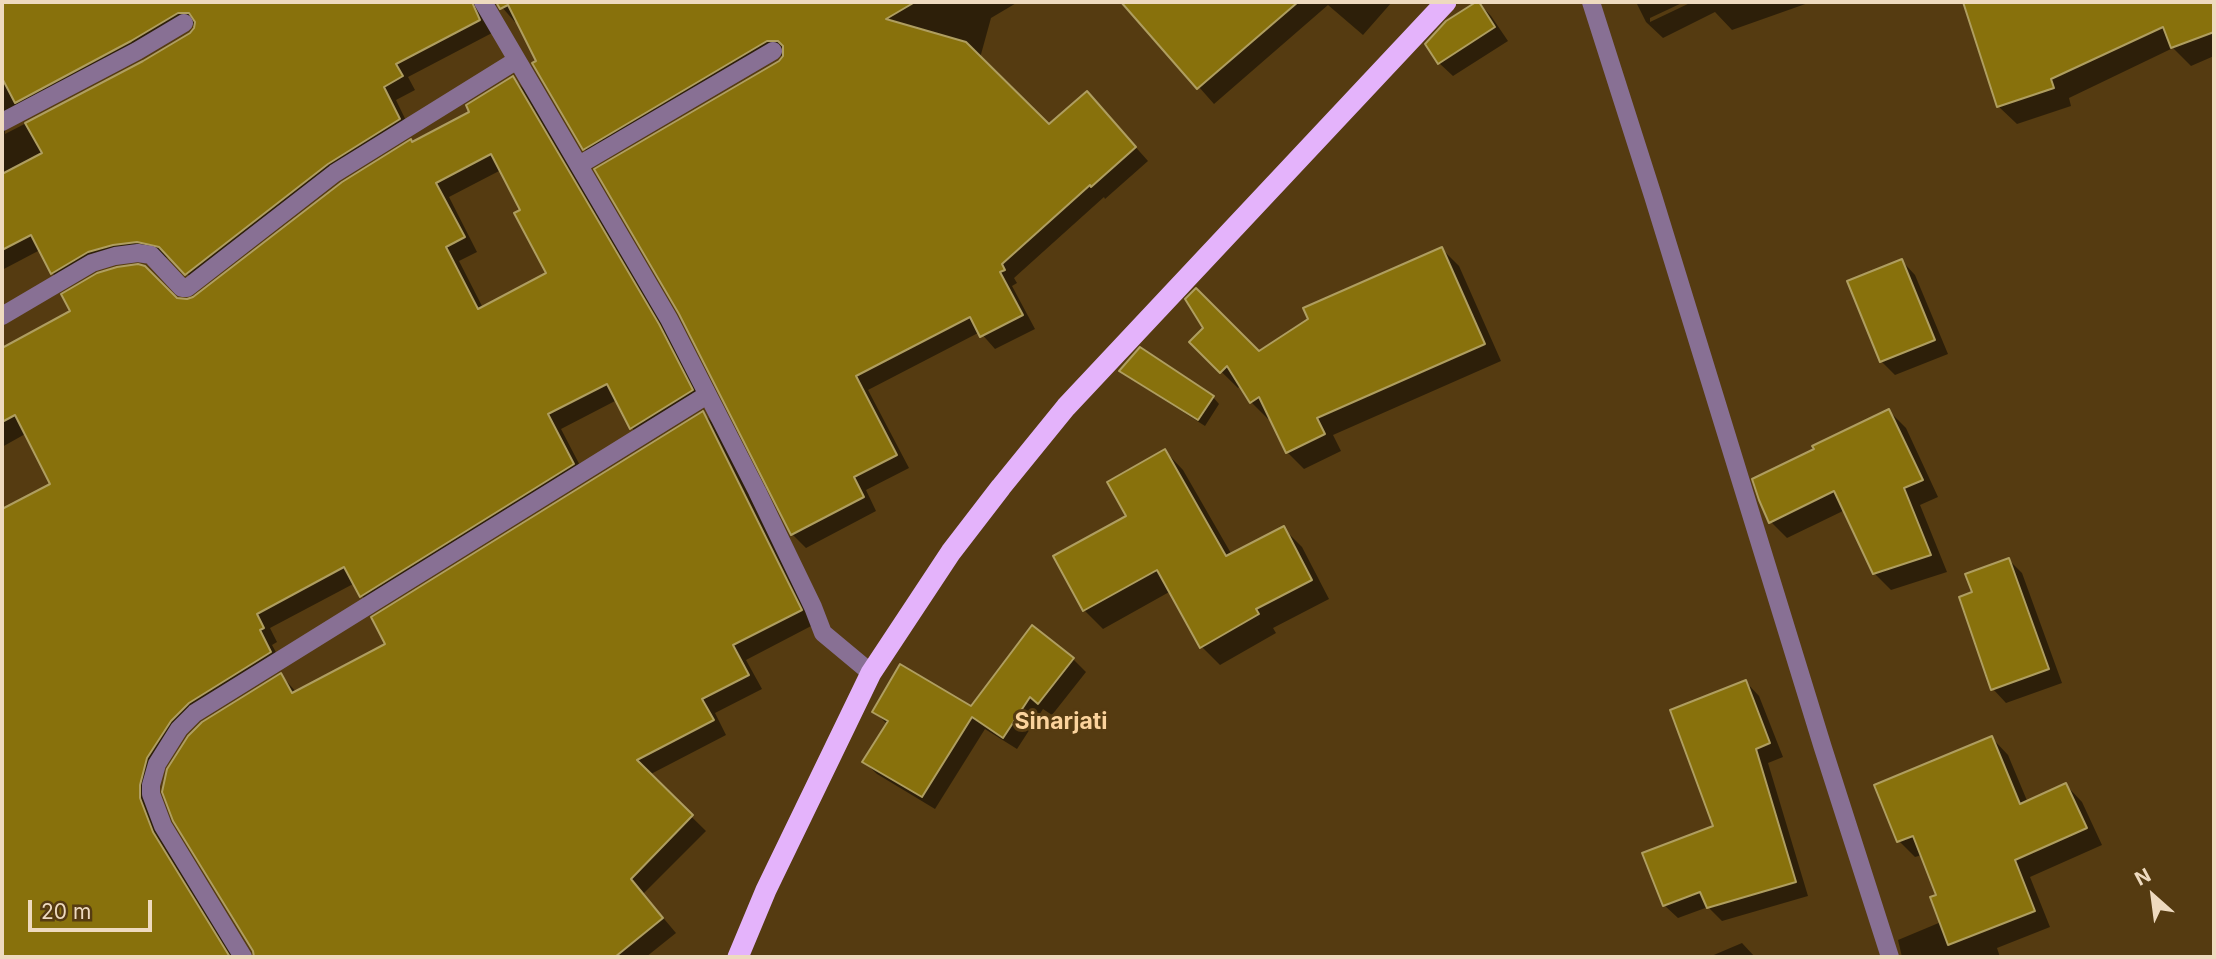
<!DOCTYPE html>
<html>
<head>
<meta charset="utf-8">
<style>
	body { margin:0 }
	#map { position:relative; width:2216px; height:959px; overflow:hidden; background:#553b11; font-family:Inter,sans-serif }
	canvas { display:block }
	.frame { position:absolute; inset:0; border:4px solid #eedabf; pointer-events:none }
	.north { position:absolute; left:2118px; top:861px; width:70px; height:70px; -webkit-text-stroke:5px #553b11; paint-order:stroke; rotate:332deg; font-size:19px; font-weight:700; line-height:28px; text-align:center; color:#eedabf }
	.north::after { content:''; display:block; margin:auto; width:24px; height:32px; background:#eedabf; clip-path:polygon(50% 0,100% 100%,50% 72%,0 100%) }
	.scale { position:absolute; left:28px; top:900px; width:124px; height:32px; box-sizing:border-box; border:4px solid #eedabf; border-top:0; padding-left:9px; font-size:21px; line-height:24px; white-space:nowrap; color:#eedabf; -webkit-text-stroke:5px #553b11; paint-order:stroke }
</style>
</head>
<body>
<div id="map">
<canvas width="2216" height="959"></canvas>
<div class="frame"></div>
<div class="north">N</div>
<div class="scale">20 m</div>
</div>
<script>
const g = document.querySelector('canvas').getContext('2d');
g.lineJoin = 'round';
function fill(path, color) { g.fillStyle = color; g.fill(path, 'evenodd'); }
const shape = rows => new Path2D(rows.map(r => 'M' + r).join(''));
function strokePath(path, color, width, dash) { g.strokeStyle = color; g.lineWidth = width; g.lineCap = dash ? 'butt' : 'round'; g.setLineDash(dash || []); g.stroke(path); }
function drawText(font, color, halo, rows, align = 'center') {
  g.font = font + ' Inter,sans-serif'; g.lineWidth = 6; g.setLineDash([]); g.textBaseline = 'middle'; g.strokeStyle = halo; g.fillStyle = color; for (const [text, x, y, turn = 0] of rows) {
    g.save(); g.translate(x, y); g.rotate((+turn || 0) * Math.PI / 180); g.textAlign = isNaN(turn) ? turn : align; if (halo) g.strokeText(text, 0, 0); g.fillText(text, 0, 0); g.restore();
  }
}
fill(shape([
	[2,2,1018,2,991,18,980,58,1049,127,1100,107,1148,161,1105,199,1104,197,1014,278,1017,283,1012,286,1035,329,995,349,980,332,868,390,909,468,866,490,876,511,806,548,792,534,681,313,780,62,786,53,597,162,584,149,518,20,515,22,500,5,492,4,492,33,408,77,415,90,396,100,412,133,341,177,200,287,173,259,151,254,102,265,66,286,52,273,40,250,2,270],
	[192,26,196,26,191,34,143,63,5,134,5,130,10,125,145,54],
	[1137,2,1392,2,1363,35,1328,5,1214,104,1129,8],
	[1478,2,1491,16,1508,41,1453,76,1439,63],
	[1636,2,1684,2,1650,18,1650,22,1692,2,1811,2,1732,30,1715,12,1663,38,1646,22],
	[1964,2,2214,2,2214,56,2191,66,2173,48,2069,98,2071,106,2017,124,1998,106],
	[513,78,527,92,673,341,706,405,646,442,632,428,617,400,561,429,587,479,376,610,362,596,355,583,270,628,277,642,272,645,284,667,201,719,183,737,161,773,154,797,234,957,2,957,2,511,53,485,27,433,2,447,2,349,73,312,177,300,187,301,413,144,472,113],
	[501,170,523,211,548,274,483,308,459,261,477,252,449,197],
	[1442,249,1459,266,1501,361,1333,435,1341,451,1304,469,1287,452,1271,417,1268,419,1251,402,1241,385,1238,388,1191,342,1259,353],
	[1902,261,1915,275,1948,354,1895,375,1881,361],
	[1121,371,1213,397,1219,404,1205,426,1128,377],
	[1889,411,1906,428,1938,497,1920,505,1947,572,1891,590,1874,573,1845,510,1787,538,1771,522],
	[703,413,717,427,815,624,746,660,762,689,715,713,726,735,649,775,706,831,643,894,676,933,646,957,256,957,254,950,281,675,297,693,388,645],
	[1165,451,1183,470,1232,555,1283,528,1302,547,1329,599,1273,628,1276,633,1220,665,1202,647,1171,591,1103,629,1084,610,1128,516],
	[2009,560,2022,573,2062,683,2006,703,1993,689,1974,593],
	[1073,659,1086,672,1052,715,1043,709,1017,749,985,729,935,809,877,774,864,762,887,724,874,711,971,708],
	[1746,682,1759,696,1783,757,1768,763,1808,896,1722,921,1708,907,1678,918,1664,905,1715,827],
	[1992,738,2008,755,2028,803,2066,785,2082,802,2102,845,2030,877,2050,927,1997,948,2000,957,1902,957,1898,940,1941,922,1938,896,1922,855,1915,857,1899,841],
	[1742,943,1755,957,1709,957]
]), '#0007');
const building = shape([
	[2,2,472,2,480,20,396,64,403,76,384,87,400,119,328,164,185,275,159,247,137,242,113,245,88,252,51,274,31,235,2,250,2,174,42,153,25,123,143,61,190,33,194,28,195,22,189,13,178,13,131,41,15,103,2,78,2,2],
	[496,2,915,2,886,19,966,42,1049,124,1087,91,1136,147,1091,187,1090,185,1002,264,1005,270,1000,272,1023,315,980,337,970,317,856,376,897,455,854,477,864,497,791,535,679,314,594,169,779,61,783,56,783,46,778,41,767,41,583,150,532,63,536,61,508,5,500,9,496,2],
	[1121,2,1298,2,1197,89,1121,2],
	[1476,2,1479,2,1495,27,1438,64,1425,44,1446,21,1476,2],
	[1963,2,2214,2,2214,32,2171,48,2163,27,2051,79,2054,88,1997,107,1963,2],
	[513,76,659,324,693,390,630,429,607,384,548,414,574,464,360,597,344,567,257,614,264,628,260,630,271,652,189,703,171,721,147,758,140,785,140,798,153,832,230,957,2,957,2,509,50,484,15,415,2,422,2,348,70,311,61,294,97,273,117,267,138,264,145,266,177,298,187,299,193,297,342,182,411,139,412,142,469,112,466,105,513,76],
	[491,154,520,210,514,213,546,273,478,309,446,247,465,237,436,183,491,154],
	[1442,247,1485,344,1317,418,1325,434,1286,453,1259,397,1250,403,1227,366,1220,373,1189,342,1203,328,1185,299,1196,288,1259,351,1308,319,1303,308,1442,247],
	[1902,259,1935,340,1880,362,1847,281,1902,259],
	[1140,347,1214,396,1198,420,1119,371,1140,347],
	[1889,409,1923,480,1904,488,1931,555,1873,574,1834,491,1769,523,1759,500,1752,479,1814,449,1812,446,1889,409],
	[703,411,802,610,733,645,749,675,702,699,714,720,637,760,693,815,631,879,663,918,615,957,254,957,253,951,173,821,162,792,167,769,188,736,202,722,281,673,292,693,385,644,371,617,703,411],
	[1165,449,1226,556,1284,526,1312,580,1256,609,1259,614,1200,648,1157,570,1083,611,1053,556,1126,516,1107,482,1165,449],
	[2009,558,2049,669,1991,690,1959,597,1972,592,1965,574,2009,558],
	[1032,625,1074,658,1038,704,1030,697,1003,738,972,717,922,797,862,762,888,721,872,712,900,664,971,706,1032,625],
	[1746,680,1770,743,1756,749,1796,882,1707,908,1700,892,1663,906,1642,853,1713,826,1670,710,1746,680],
	[1992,736,2020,804,2066,783,2087,828,2015,860,2035,911,1948,945,1930,897,1936,895,1913,836,1897,842,1874,785,1992,736]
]);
fill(building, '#88710c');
strokePath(building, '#af9e60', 2);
strokePath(shape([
	[483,2,669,319,757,491,813,607,823,633,871,673],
	[1591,2,1653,196,1823,748,1890,957],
	[2,122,137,51,184,23],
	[579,165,773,51],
	[2,316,92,263,115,256,138,253,151,255,182,288,187,288,335,173,517,60],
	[243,957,163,826,151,794,151,785,157,764,179,729,195,713,707,395]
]), '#887094', 18);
strokePath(shape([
	[738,957,766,890,871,673,951,552,1001,487,1066,407,1446,2]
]), '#e4b3fb', 21);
drawText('bold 23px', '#fbd39c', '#553b11', [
	["Sinarjati",1061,722]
]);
</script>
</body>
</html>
